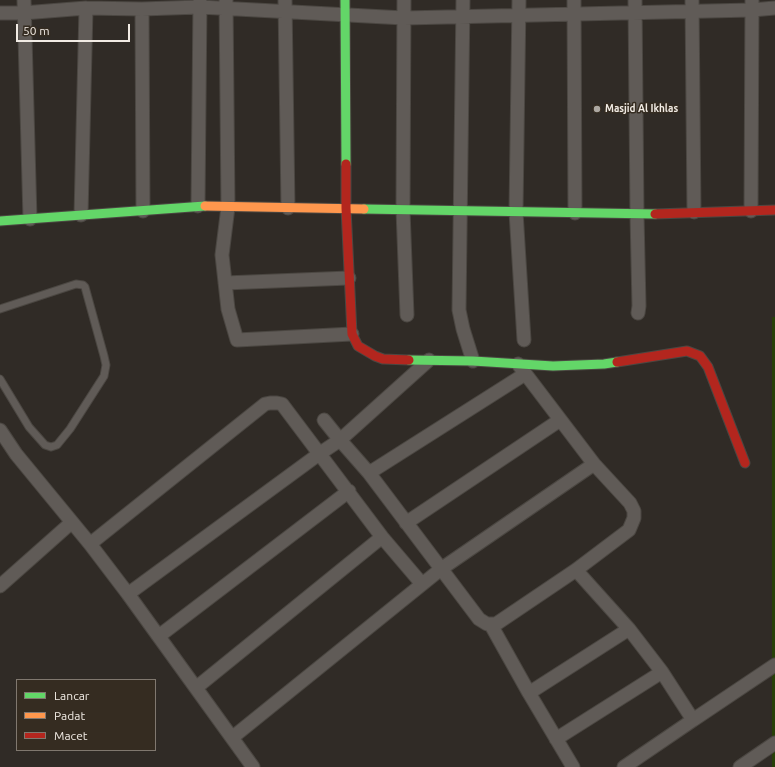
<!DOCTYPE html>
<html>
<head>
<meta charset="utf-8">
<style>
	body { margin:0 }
	#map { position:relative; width:775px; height:767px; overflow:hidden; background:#302b26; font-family:Ubuntu,sans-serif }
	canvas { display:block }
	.legend { position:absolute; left:16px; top:679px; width:140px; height:72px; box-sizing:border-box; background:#352c21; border:1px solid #80786f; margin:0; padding:5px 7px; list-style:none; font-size:12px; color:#f1ebe4 }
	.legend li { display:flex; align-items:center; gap:8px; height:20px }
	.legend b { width:20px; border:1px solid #80786f }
	.scale { position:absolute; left:16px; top:24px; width:114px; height:18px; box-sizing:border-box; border:2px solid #f1ebe4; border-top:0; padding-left:5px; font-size:12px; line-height:14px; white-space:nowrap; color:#f1ebe4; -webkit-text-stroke:3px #352c21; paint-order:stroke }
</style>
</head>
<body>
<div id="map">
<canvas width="775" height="767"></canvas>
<ul class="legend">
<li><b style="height:5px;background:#63d668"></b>Lancar</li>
<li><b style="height:5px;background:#ff974d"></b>Padat</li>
<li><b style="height:5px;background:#b3261e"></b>Macet</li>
</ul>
<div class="scale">50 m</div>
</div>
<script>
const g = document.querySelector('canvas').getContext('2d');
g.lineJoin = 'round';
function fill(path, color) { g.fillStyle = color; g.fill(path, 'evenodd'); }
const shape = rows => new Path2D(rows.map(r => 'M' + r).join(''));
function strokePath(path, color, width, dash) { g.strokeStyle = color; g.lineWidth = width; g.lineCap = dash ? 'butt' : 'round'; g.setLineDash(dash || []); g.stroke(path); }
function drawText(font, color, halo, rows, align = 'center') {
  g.font = font + ' Ubuntu,sans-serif'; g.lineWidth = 3; g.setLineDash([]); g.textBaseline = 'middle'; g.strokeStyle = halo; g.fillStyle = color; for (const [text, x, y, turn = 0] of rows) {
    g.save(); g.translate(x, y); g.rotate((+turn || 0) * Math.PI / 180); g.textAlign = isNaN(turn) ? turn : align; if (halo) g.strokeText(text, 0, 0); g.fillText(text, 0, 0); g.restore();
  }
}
fill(shape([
	[772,317,775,317,775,767,772,767]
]), '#284008');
const lane = shape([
	[0,309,76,284,83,285,85,287,104,356,106,365,104,376,70,429,57,445,51,447,45,445,29,427,0,379]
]);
const street = shape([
	[24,0,30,219],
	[226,0,228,207,222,255,228,309,237,340,352,334],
	[285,0,288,208],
	[404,0,403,210,407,315],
	[463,0,459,310,463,329,473,361],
	[519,0,516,212,524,340],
	[574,0,575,213],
	[635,0,637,215,639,306,638,313],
	[692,0,694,212],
	[142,9,143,211],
	[0,13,23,13,86,8,142,9,200,7,404,18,752,10,775,8],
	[198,206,200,0],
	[751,211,752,0],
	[81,215,86,8],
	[225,283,349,278],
	[324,420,340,440,369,473,479,619,487,624,496,624,576,570,629,530,634,518,634,511,630,503,594,464,518,364],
	[0,430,16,454,90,544,128,594,253,767],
	[369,473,525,374],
	[406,523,560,420],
	[90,544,265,404,270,403,277,403,282,404,382,537,422,584],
	[576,570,629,629,662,672,693,720,775,665],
	[0,586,72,522],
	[128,594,319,454,340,440,429,360],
	[491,625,529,693,573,767],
	[159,636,349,491],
	[197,687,382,537],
	[529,693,629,629],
	[233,737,441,569,594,464],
	[556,739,662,672],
	[624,767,693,720],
	[740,767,775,743]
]);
const fast = shape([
	[345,0,346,164],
	[364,209,655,214],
	[0,221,205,206],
	[409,360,473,361,553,366,604,364,617,362]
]);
const slow = shape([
	[205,206,364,209]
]);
const jam = shape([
	[346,164,346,208,352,334,358,346,375,356,383,359,409,360],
	[655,214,775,210],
	[617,362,687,351,700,356,708,367,745,463]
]);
strokePath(lane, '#4b4742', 9);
strokePath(street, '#4b4742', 15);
strokePath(fast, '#4b4742', 11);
strokePath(slow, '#4b4742', 11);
strokePath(jam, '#4b4742', 11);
strokePath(lane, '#605b57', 7);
strokePath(street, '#605b57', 13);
strokePath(fast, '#63d668', 9);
strokePath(slow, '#ff974d', 9);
strokePath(jam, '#b3261e', 9);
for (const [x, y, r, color] of [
	[597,109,4,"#ada8a2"]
]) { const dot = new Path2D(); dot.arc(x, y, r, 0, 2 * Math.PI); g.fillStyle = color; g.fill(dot); strokePath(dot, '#352c21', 1.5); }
drawText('bold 10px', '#f1ebe4', '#352c21', [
	["Masjid Al Ikhlas",605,109]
], 'left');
</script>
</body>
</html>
